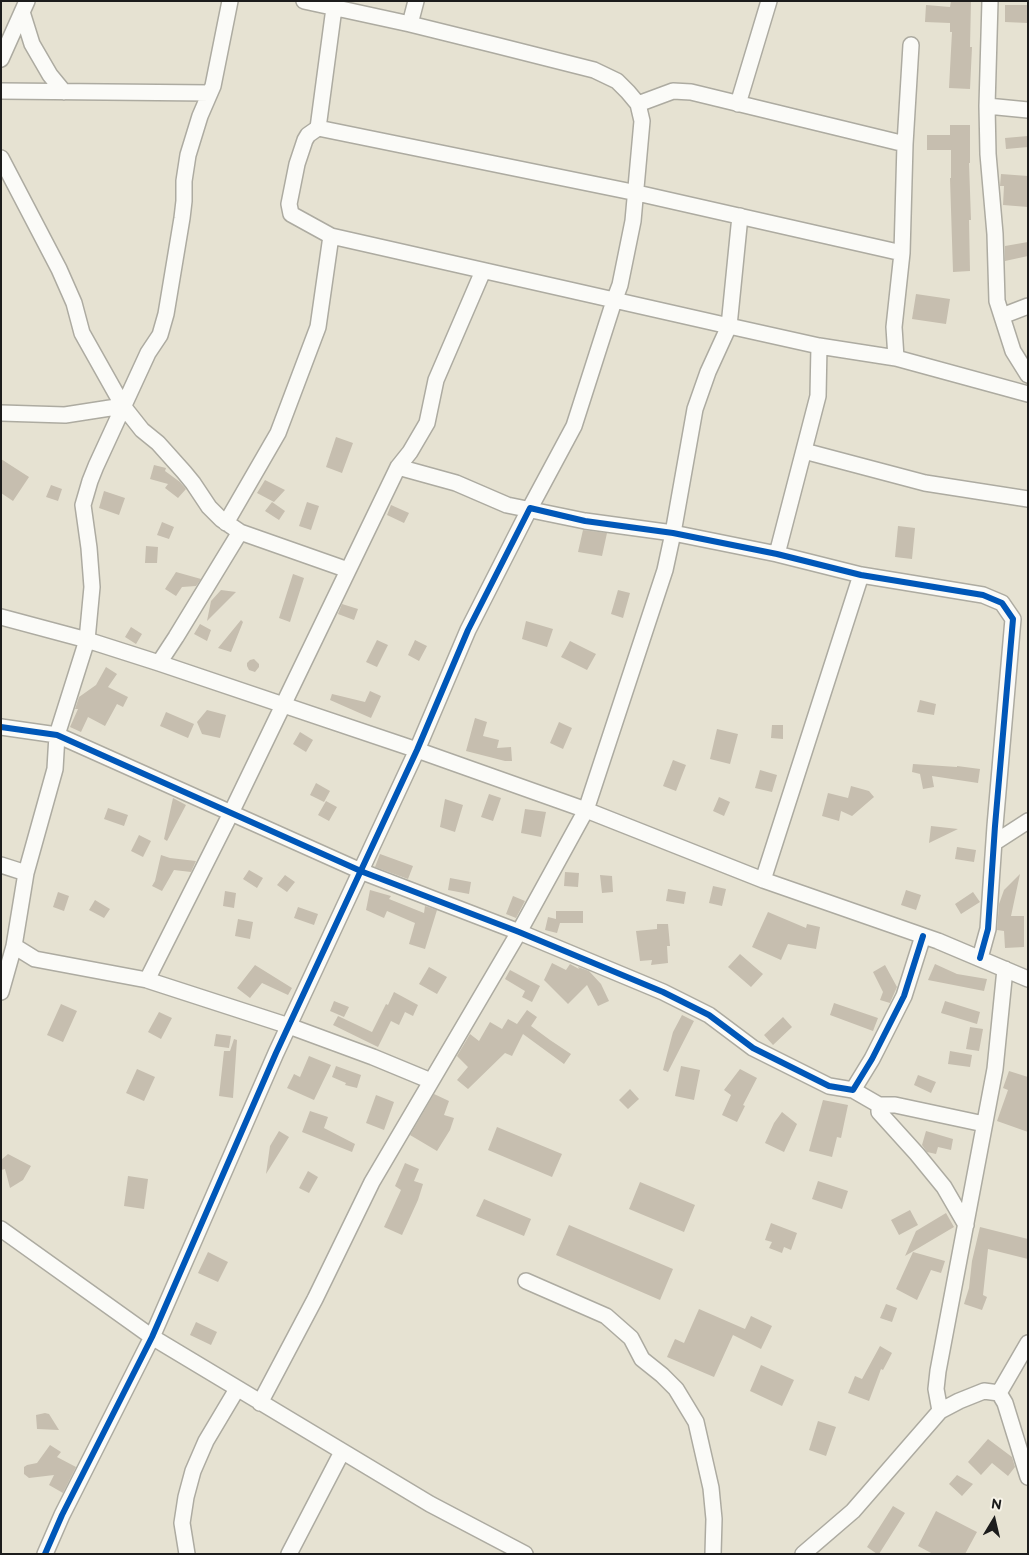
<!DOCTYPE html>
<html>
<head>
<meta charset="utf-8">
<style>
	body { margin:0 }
	#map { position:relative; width:1029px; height:1555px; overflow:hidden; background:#e6e2d2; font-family:"Balsamiq Sans",sans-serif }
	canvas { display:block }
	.frame { position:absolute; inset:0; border:2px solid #1c1c1c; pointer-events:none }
	.north { position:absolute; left:969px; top:1495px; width:50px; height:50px; -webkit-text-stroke:4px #f7f3e8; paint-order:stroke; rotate:9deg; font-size:14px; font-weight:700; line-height:20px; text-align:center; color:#1c1c1c }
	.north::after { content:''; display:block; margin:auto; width:18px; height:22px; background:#1c1c1c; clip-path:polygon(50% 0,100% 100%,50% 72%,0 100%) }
</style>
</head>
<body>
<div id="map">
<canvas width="1029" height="1555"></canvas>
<div class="frame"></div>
<div class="north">N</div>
</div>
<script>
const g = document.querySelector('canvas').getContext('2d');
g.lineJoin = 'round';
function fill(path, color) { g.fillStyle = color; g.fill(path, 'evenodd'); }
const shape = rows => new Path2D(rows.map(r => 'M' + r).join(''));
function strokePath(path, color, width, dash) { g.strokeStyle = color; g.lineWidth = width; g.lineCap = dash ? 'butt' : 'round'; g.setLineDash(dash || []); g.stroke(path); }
fill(shape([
	[951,1,971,1,970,47,972,47,970,89,949,88,952,32,950,32,950,23,925,22,926,5,950,7],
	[1005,5,1028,5,1028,23,1005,22],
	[950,125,970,125,970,163,969,163,971,220,969,220,970,271,953,272,950,178,951,178,951,150,927,150,927,135,950,135],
	[1028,136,1028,147,1006,149,1005,138],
	[1001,174,1028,176,1028,207,1003,205,1004,186,1000,186],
	[1028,242,1028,256,1005,261,1005,246],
	[916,294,950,299,946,324,912,319],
	[336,437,353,443,342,473,326,467],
	[1,459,29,477,13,501,1,493],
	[154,465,166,468,165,471,180,482,186,489,178,498,165,488,168,484,150,479],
	[265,480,285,490,274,502,257,493],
	[51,485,62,489,58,501,46,497],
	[104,491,125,498,119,515,99,508],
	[272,502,285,511,279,520,265,511],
	[307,502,319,506,311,530,299,526],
	[391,505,409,513,404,523,387,515],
	[162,522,174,527,169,539,157,535],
	[898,526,915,528,912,559,895,557],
	[583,530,607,533,602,556,578,552],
	[146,546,158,547,157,563,145,563],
	[176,572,201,579,196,586,182,587,176,596,165,589],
	[293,574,304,578,290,622,279,618],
	[221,590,236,592,207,621,211,601],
	[618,590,630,593,623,618,611,614],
	[342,604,358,609,354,620,338,614],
	[241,620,243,622,231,652,218,648],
	[526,621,553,629,547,647,522,639],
	[200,624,211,630,207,641,194,634],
	[131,627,142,634,136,644,125,637],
	[377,640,388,645,377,667,366,662],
	[415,640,427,646,419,661,408,655],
	[570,641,596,654,587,670,561,657],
	[254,659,259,664,259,667,255,672,249,670,247,666,247,663,250,660],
	[106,667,117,674,108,687,128,697,123,707,117,704,105,726,88,717,81,732,70,727,78,709,75,709,79,697,96,685],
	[370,691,381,696,371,718,330,700,332,694,365,702],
	[920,700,936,704,934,715,917,712],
	[207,710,226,715,220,738,202,734,197,722],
	[166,712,194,724,188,738,160,726],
	[475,718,487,722,483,736,499,740,497,748,511,747,512,761,505,761,466,751],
	[559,722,572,728,563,749,550,743],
	[772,725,783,725,783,739,771,738],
	[717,729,738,734,730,764,710,759],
	[300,732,313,740,306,752,293,744],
	[673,760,686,765,676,791,663,786],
	[913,764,957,767,957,766,980,769,978,783,932,776,934,787,923,789,920,774,912,772],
	[760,770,777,775,772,792,755,788],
	[316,783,330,791,324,802,310,795],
	[851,786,869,791,874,797,852,816,841,811,839,821,822,816,828,793,848,798],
	[489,794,501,798,493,821,481,817],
	[719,797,730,802,724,816,713,811],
	[173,798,186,805,167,841,164,839],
	[445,799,463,805,455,832,440,827],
	[326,801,337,807,329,821,318,815],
	[108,808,128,815,124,826,104,819],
	[525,809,546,812,541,837,521,833],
	[931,826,958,829,929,843],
	[139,835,151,841,143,857,131,851],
	[957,847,976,850,974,862,955,859],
	[380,854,413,866,408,879,375,867],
	[161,855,170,858,196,861,191,872,174,870,162,891,152,886,155,881],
	[249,870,263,878,257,888,243,879],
	[565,872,579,873,578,887,564,886],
	[1020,874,1011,916,1024,916,1024,947,1005,948,1004,931,997,930,999,904,1004,890],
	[285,875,295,882,287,892,277,885],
	[600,875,612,876,613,892,602,893],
	[450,878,471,882,469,894,448,890],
	[713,886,726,889,722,906,709,903],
	[668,889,686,892,684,904,666,901],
	[370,890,391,896,389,899,424,913,425,906,437,910,425,949,409,944,415,923,387,911,384,918,366,910],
	[906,890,921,895,916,910,901,905],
	[225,891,236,893,234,908,223,906],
	[58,892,69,896,64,911,53,907],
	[973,892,980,902,961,914,955,904],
	[513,896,525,901,516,918,506,914],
	[95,900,110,909,104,918,89,910],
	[298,907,318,914,314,925,294,918],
	[556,911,583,911,583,923,560,923,557,933,545,930,548,917,556,919],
	[768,912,806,928,807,924,820,927,816,949,788,944,781,960,752,947],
	[238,919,253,922,250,939,235,936],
	[657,924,668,924,670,946,667,946,668,963,651,965,652,960,640,961,636,931,657,929],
	[740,954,763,974,751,987,728,967],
	[552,963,566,970,570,964,579,969,578,967,589,971,601,984,609,1001,598,1006,587,985,568,1004,544,980],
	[935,964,957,974,987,979,984,991,928,980],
	[255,965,292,988,288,995,262,983,250,998,237,988],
	[885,965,897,987,890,1003,880,1000,883,992,873,972],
	[429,967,447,977,437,994,419,984],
	[510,970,540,986,532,1002,522,997,525,991,505,979],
	[394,992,418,1005,413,1016,405,1012,399,1025,391,1021,378,1047,333,1025,338,1016,372,1032,386,1004,388,1005],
	[334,1001,349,1007,344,1017,330,1011],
	[945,1001,980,1012,977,1024,941,1013],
	[834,1003,878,1018,873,1031,830,1015],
	[61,1004,77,1011,63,1042,47,1035],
	[527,1010,537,1017,531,1026,550,1040,571,1054,564,1064,523,1034,512,1056,505,1053,468,1089,457,1080,468,1067,457,1056,470,1034,479,1041,490,1022,502,1029,508,1019,517,1024],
	[159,1012,172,1018,161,1039,148,1032],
	[682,1015,694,1021,668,1072,663,1070,673,1032],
	[783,1017,792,1027,773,1045,764,1035],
	[970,1027,983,1029,979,1051,966,1049],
	[216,1034,231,1036,229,1048,214,1046],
	[234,1039,237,1040,233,1098,219,1096,224,1051,230,1051],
	[950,1051,972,1055,970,1067,948,1064],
	[309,1056,331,1065,314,1100,287,1088,294,1074,300,1077],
	[336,1066,361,1075,357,1088,345,1085,346,1083,332,1077],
	[681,1066,700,1070,694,1100,675,1096],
	[137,1069,155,1077,144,1101,126,1093],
	[740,1069,757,1078,743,1105,745,1106,737,1122,722,1115,731,1095,724,1090],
	[1009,1071,1028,1077,1028,1132,997,1121,1008,1090,1003,1088],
	[918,1075,936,1082,931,1093,914,1085],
	[630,1089,639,1099,628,1109,619,1100],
	[434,1094,449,1101,444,1115,454,1118,450,1130,437,1151,410,1135],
	[376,1095,394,1102,384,1130,366,1123],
	[823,1100,848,1105,841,1138,837,1137,832,1157,809,1151],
	[310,1111,328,1117,324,1128,355,1144,352,1152,302,1132],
	[782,1112,797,1124,784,1152,765,1143,774,1123],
	[497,1127,562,1154,552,1177,488,1150],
	[279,1131,289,1137,266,1174,270,1146],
	[926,1131,953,1139,951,1150,938,1147,936,1154,927,1152,922,1145],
	[8,1154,31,1166,23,1180,10,1188,5,1169,1,1170,1,1160],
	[405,1163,419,1169,414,1181,423,1184,418,1200,402,1235,384,1227,401,1190,395,1186],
	[308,1171,318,1177,309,1193,299,1188],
	[128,1176,148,1179,144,1209,124,1206],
	[818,1181,848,1191,842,1209,812,1199],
	[640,1182,695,1205,684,1232,629,1209],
	[484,1199,531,1219,524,1236,476,1216],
	[910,1210,918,1225,899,1235,891,1220],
	[946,1213,954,1227,905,1256,916,1231],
	[771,1223,797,1233,791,1250,784,1247,782,1253,769,1248,772,1242,765,1240],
	[569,1225,673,1269,660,1300,556,1255],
	[980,1227,1028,1239,1028,1259,988,1249,983,1295,987,1297,982,1310,964,1304,969,1288,972,1261],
	[208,1252,228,1262,218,1282,198,1273],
	[913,1252,945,1261,941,1273,931,1270,917,1300,896,1289],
	[886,1304,897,1308,892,1322,880,1318],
	[699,1309,745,1329,751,1316,772,1326,761,1349,733,1335,714,1377,667,1357,675,1339,684,1343],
	[196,1322,217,1332,211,1345,190,1335],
	[880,1346,892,1353,883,1370,881,1369,869,1401,848,1393,855,1376,862,1379],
	[761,1365,794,1380,782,1406,750,1391],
	[45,1413,49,1414,59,1430,37,1429,36,1415],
	[818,1421,836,1427,826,1456,809,1450],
	[988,1439,1012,1457,1015,1467,1008,1476,992,1463,981,1475,968,1462],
	[50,1445,61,1452,57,1457,76,1467,63,1493,49,1485,54,1475,29,1478,24,1474,24,1467,27,1465,37,1463],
	[957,1475,973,1484,962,1496,949,1484],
	[893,1506,905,1513,879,1554,877,1554,867,1547],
	[936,1511,977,1532,965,1554,933,1554,918,1546]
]), '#c6beaf');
const minor = shape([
	[990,1,987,106,988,154,995,234,997,301,1013,351,1028,375],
	[22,12,32,44,50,75,64,92],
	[410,24,416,1],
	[1,59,27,1],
	[1,91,210,93],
	[638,104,673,91,691,92,905,144],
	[738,104,769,1],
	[987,106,1028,110],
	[318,128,334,8],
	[1,158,59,269,74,303,82,333,123,406,142,430,158,443,184,472,193,483,209,507,221,519,240,532,348,570],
	[902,253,637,193,318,128,308,135,305,140,297,164,289,204,291,214,331,236,729,326,819,346,896,358,1028,394],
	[1002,316,1028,306],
	[896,358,894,327,902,253,905,144,911,45],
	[1,413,65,415,123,406],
	[804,451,925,483,1028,499],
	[398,467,456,483,507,505,585,521,673,533,777,554,861,575,983,595,1002,603,1013,619,995,826,988,929,980,958],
	[226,523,278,433,318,327,331,236],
	[777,554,818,396,819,346],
	[1,617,87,640,159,663,417,750,586,810,763,880,938,941,1028,979],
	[159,663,176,637,240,532],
	[1,727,57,735,363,872,519,932,663,992,709,1015,753,1048,829,1086,853,1090,879,1105,895,1105,984,1124],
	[994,843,1028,821],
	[1,865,26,873],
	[763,880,861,575],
	[14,946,35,959,147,980,289,1026,373,1057,431,1081],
	[147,980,231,813,398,467,410,452,427,423,436,380,483,271],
	[1,992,14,946,26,873,55,769,57,735,87,640,92,587,89,548,83,505,90,481,96,466,148,353,160,335,166,314,182,218,184,201,184,181,188,155,200,116,213,86,230,1],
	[853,1090,872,1059,904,996,923,936],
	[879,1105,879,1112,917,1154,944,1187,966,1225],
	[1,1229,152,1337,430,1504,525,1554],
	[526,1281,606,1316,631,1338,642,1359,662,1375,676,1389,696,1422,711,1488,714,1519,713,1554],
	[999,1393,1005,1403,1028,1477],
	[999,1393,1028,1343],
	[260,1403,315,1299,372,1182,519,932,586,810,665,570,673,533,695,409,708,372,729,326,740,216],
	[940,1411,936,1389,938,1371,995,1069,1005,969],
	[45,1554,62,1515,152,1337,276,1053,417,750,468,630,530,508,574,426,614,301,620,285,633,221,642,121,638,104,628,92,617,81,594,70,495,45,410,24,304,1],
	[187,1554,182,1523,186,1497,193,1471,206,1441,237,1389],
	[289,1554,342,1452],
	[803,1554,853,1511,940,1411,959,1401,984,1391,999,1393]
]);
strokePath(minor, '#adaba1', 18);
strokePath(minor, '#fbfbf8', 15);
strokePath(shape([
	[1,727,57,735,363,872,519,932,663,992,709,1015,753,1048,829,1086,853,1090,872,1059,904,996,923,936],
	[45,1554,62,1515,152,1337,276,1053,417,750,468,630,530,508,585,521,673,533,777,554,861,575,983,595,1002,603,1013,619,995,826,988,929,980,958]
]), '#0057b8', 6);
</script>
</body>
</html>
